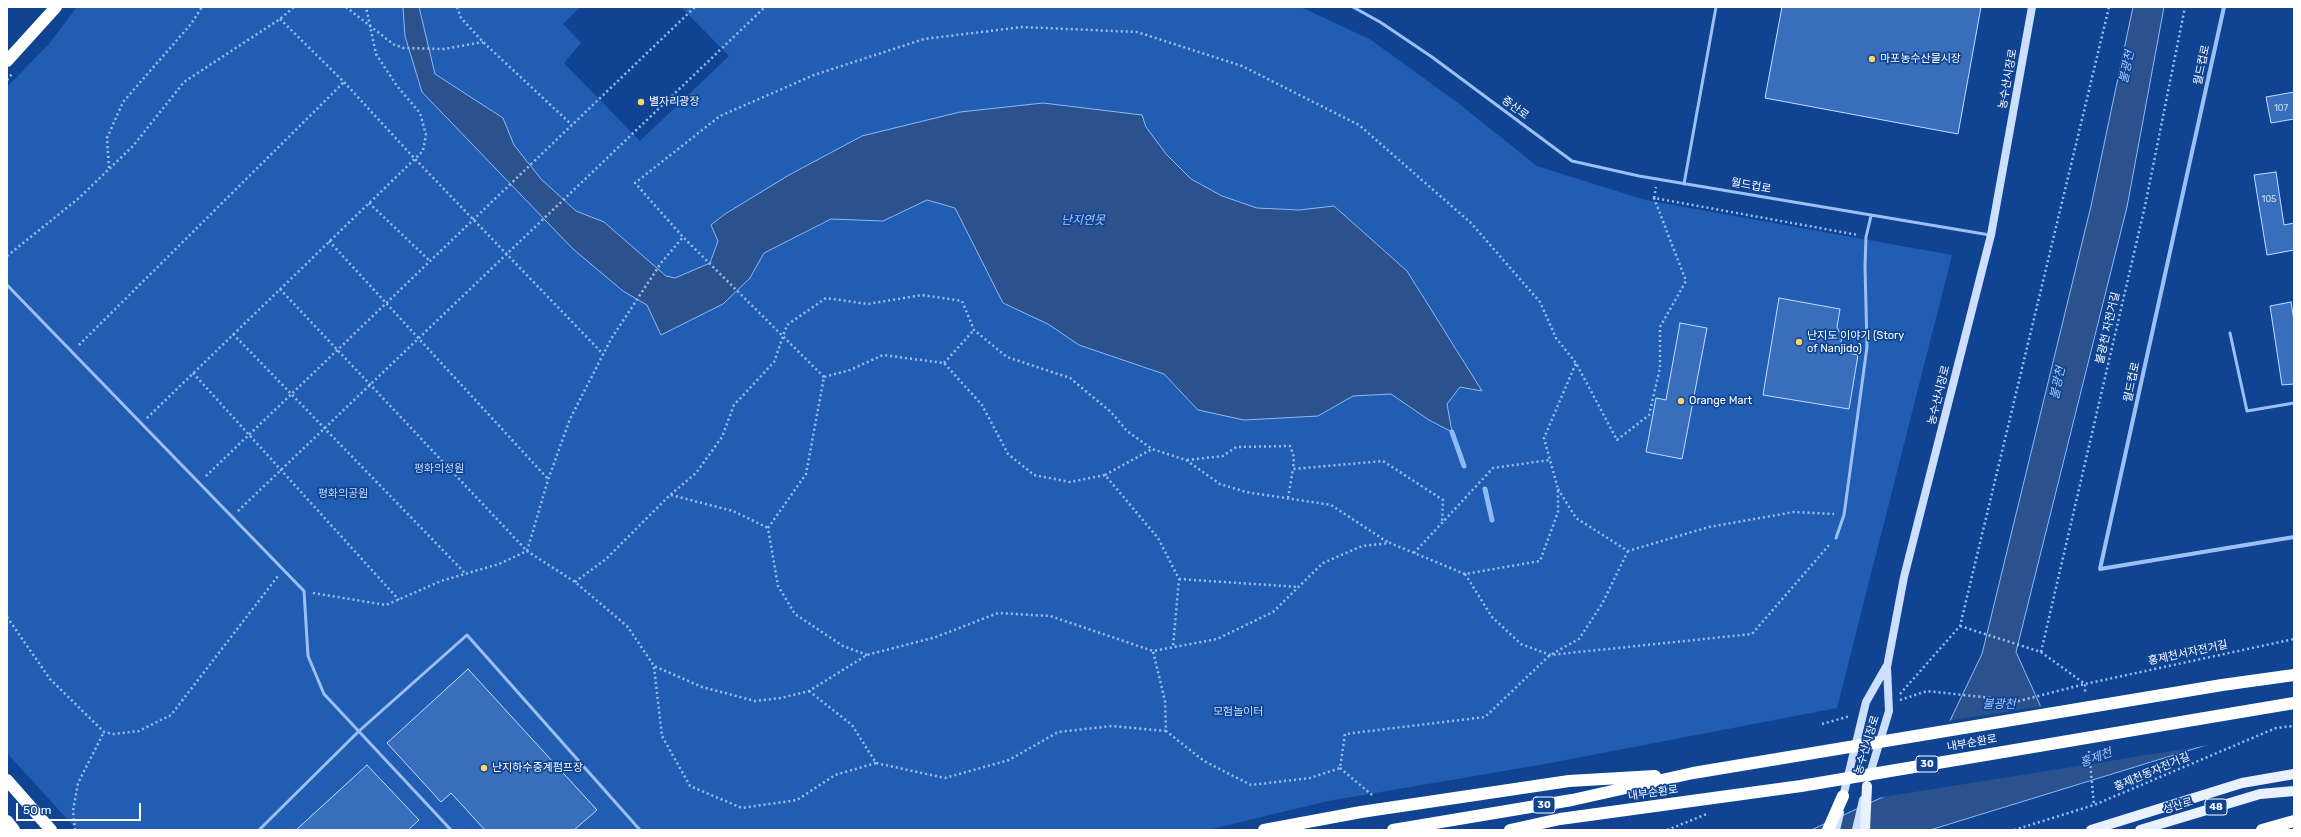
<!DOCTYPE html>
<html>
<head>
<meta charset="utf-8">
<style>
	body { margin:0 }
	#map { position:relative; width:2301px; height:837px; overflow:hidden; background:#104493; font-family:Rubik,sans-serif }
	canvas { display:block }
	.frame { position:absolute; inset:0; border:8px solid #fff; pointer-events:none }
	.scale { position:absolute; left:16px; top:803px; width:125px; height:18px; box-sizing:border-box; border:2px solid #fff; border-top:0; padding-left:5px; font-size:12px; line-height:14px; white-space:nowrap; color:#fff; -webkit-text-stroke:3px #104493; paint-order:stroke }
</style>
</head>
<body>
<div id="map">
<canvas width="2301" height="837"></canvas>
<div class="frame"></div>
<div class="scale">50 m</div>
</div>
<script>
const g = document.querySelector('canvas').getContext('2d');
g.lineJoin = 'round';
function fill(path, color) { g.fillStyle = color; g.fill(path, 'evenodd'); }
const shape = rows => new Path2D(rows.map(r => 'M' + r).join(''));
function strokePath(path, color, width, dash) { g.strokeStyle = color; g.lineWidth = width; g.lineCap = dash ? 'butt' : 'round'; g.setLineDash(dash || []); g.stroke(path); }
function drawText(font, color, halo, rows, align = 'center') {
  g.font = font + ' Rubik,"Noto Sans KR",sans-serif'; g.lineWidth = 3.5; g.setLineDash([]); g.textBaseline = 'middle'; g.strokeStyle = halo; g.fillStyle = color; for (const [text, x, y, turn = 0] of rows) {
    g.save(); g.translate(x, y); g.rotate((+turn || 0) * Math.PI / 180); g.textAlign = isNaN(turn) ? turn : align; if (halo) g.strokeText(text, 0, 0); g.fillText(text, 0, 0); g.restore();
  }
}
fill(shape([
	[77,7,403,7,405,36,422,92,623,291,647,305,661,335,750,278,764,253,832,219,883,221,927,200,955,208,1003,303,1048,324,1079,345,1164,374,1198,410,1318,416,1353,396,1391,394,1429,420,1452,432,1447,404,1460,387,1482,391,1407,271,1334,206,1299,210,1257,208,1222,196,1191,179,1166,154,1146,127,1142,115,1042,103,960,112,862,136,789,175,725,214,711,225,718,241,710,263,675,278,666,276,604,222,576,211,541,179,514,145,503,118,434,74,419,7,580,7,563,24,581,43,564,63,640,141,729,56,681,7,1301,7,1371,40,1458,103,1537,166,1645,200,1952,255,1837,708,1545,764,1328,801,1208,830,77,830,7,753,7,87,49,44]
]), '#215db3');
const water = shape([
	[403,7,419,7,435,74,503,118,514,145,541,179,576,211,604,222,666,276,675,278,710,263,718,241,711,225,725,214,789,175,862,136,960,112,1043,103,1142,115,1146,127,1166,154,1191,179,1222,196,1257,208,1299,210,1334,206,1407,271,1482,391,1460,387,1447,404,1452,432,1429,420,1391,394,1353,396,1318,416,1244,420,1198,410,1164,374,1079,345,1048,324,1003,303,955,208,927,200,883,221,831,219,764,253,750,278,723,304,661,335,647,305,623,291,573,249,422,92,405,36,403,7],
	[2133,7,2164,7,2127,207,2016,652,2049,725,2294,718,1930,830,1811,830,1922,779,1982,654,2091,206,2133,7]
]);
fill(water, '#2c528e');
strokePath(water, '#8ebaf7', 1);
fill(shape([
	[2294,674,2294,720,2216,744,1877,798,1920,777,1948,721,2042,706,2050,723]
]), '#104493');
strokePath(shape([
	[1452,432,1464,466],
	[1485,489,1492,520]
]), '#8ebaf7', 5);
const building = shape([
	[1782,7,1981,7,1958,134,1765,98,1782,7],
	[2294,92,2294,119,2271,123,2266,97,2294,92],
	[2276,172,2284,225,2294,223,2294,250,2267,255,2254,175,2276,172],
	[1779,298,1840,309,1837,327,1842,337,1839,351,1858,355,1849,409,1763,395,1779,298],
	[2291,302,2294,321,2294,384,2282,385,2270,306,2291,302],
	[1680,323,1707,328,1682,459,1646,452,1656,398,1666,400,1680,323],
	[468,669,597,810,574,830,485,830,451,793,441,802,387,743,468,669],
	[367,765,419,820,408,830,296,830,367,765]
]);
fill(building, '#386ebc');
strokePath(building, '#c4dcfe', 1);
strokePath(shape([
	[346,7,393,44,403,48,444,49,483,42],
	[457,7,461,18,483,42,572,125],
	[280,19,344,82,414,158,603,354],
	[7,80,12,74],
	[109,168,107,138,123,102,191,24,202,7],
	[1654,198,1656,187],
	[369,203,430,261],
	[329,241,548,479],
	[7,256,79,198,133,146,184,82,280,19,294,7],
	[280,289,527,551],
	[233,334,466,574],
	[79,345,344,82],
	[944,363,974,330],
	[193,373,399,600],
	[824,377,683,237,635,183,720,116,814,75,924,39,1022,27,1137,32,1242,66,1359,125,1471,223,1540,302,1556,338,1576,363],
	[147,418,423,151,426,135,420,113,397,86,376,54,366,7],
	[1187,460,1223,456,1236,447,1290,446,1294,457,1293,469],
	[1105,475,1152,449],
	[206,476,695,7],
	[1558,489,1576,518,1628,551,1709,527,1794,512,1834,514],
	[671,495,733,511,768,528],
	[1288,498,1293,469,1383,461,1443,500,1442,523],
	[238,511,765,7],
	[527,551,548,480,570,419,611,339,661,263,683,237],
	[1628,551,1602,604,1579,639,1550,655,1485,717,1345,734,1340,768,1310,778,1251,785,1204,761,1166,731,1165,701,1153,651,1217,639,1273,612,1323,563,1362,546,1390,543,1465,574,1540,561,1558,512,1558,489,1544,438,1576,363,1617,440,1649,415,1660,368,1660,327,1686,281,1654,198,1858,235],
	[1414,553,1493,468,1550,460],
	[1465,574,1492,617,1521,644,1550,655,1752,634,1830,544],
	[1179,579,1299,587],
	[575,582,606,559,670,495,696,473,722,437,734,405,774,362,787,325,826,298,868,304,922,295,962,301,974,330,1007,357,1070,378,1111,412,1127,431,1152,449,1186,460,1220,484,1246,492,1331,505,1389,543],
	[313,593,386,605,441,581,499,564,527,551,575,582,628,627,654,666,702,687,755,701,781,698,809,691,867,655,936,637,998,613,1050,616,1153,651],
	[7,617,50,679,104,732,114,734,139,731,171,715,278,576],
	[1960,626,2041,652,2085,684,2085,694],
	[2041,652,2145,206,2185,7],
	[867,655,843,646,795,614,778,586,768,528,806,474,824,377,850,370,883,355,944,363,982,405,1008,454,1034,475,1070,482,1105,475,1158,538,1179,579,1173,647],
	[654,667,662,736,690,786,742,808,797,800,835,775,876,763],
	[809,691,852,725,876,763,945,778,1009,760,1058,732,1112,726,1166,731],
	[1900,694,1960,626,2109,7],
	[1900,700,1927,691,2019,701,2085,684,2294,639],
	[1822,724,1850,716],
	[2089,751,2094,805],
	[1340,768,1372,795],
	[75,830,73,811,78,783,104,732],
	[1667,830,1707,814],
	[2014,830,2094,805,2276,728,2294,726]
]), '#9cc0f3', 2.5, [2, 3]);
strokePath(shape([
	[1353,7,1380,22,1432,57,1572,161,1639,176,1990,235],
	[1684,184,1716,7],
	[7,285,304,591,308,656,324,694,451,830],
	[2230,333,2247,411,2294,403],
	[1836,538,1844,515,1867,347,1865,266,1866,237,1871,216],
	[259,830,359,731,467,635,640,830]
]), '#9cc0f3', 3);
strokePath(shape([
	[2224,7,2100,569,2294,537]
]), '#9cc0f3', 4);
strokePath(shape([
	[1869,777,1889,711,1887,667,1904,577,1991,235,2032,7],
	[1842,801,1866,702,1886,667],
	[1836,830,1840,813],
	[1856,830,1863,800]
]), '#ccdffd', 8);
strokePath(shape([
	[1865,830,1867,786],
	[2091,830,2242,783,2294,774],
	[2140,830,2260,794,2294,791]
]), '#e9f1ff', 10);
strokePath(shape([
	[7,61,56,7],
	[7,780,51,830],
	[7,821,14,830],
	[1264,830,1361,812,1569,781,1655,776],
	[1393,830,1572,800,1693,773,2222,685,2294,675],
	[1510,830,1560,819,1801,786,2294,703],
	[1828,830,1843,796],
	[2262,830,2294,821]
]), '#fff', 12);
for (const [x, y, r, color] of [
	[1872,59,4,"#ffd75f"],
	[641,102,4,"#ffd75f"],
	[1799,342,4,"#ffd75f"],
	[1681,401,4,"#ffd75f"],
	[484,768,4,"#ffd75f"]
]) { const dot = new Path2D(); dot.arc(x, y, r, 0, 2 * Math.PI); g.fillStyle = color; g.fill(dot); strokePath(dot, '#104493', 1.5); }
drawText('9px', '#cddbee', null, [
	["107",2281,108],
	["105",2269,199]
]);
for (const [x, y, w] of [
	[1927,764,22],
	[1544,805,22],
	[2216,807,22]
]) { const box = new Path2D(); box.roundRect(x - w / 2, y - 8, w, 16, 3); g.fillStyle = '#104493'; g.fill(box); strokePath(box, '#fff', 1); }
drawText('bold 10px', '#fff', null, [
	["30",1927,764],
	["30",1544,805],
	["48",2216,807]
]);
drawText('11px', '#fff', '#104493', [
	["마포농수산물시장",1880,59],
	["별자리광장",649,102],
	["난지도 이야기 (Story",1807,336],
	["of Nanjido)",1807,349],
	["Orange Mart",1689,401],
	["난지하수중계펌프장",492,768]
], 'left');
drawText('11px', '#fff', '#104493', [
	["월드컵로",2202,65,-78],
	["농수산시장로",2008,79,-80],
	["증산로",1515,108,37],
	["월드컵로",1751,186,10],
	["불광천 자전거길",2108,328,-77],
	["월드컵로",2132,382,-78],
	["농수산시장로",1939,395,-76],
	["홍제천서자전거길",2188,653,-12],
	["내부순환로",1972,743,-10],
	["농수산시장로",1867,745,-73],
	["홍제천동자전거길",2152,772,-23],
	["내부순환로",1653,793,-8],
	["성산로",2178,806,-17]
]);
drawText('11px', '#c4dcfe', '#104493', [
	["평화의정원",439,469],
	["평화의공원",343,494],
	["모험놀이터",1238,712]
]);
drawText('italic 12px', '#a8cafa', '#104493', [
	["불광천",2127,67,-78],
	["난지연못",1083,221],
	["불광천",2058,383,-78],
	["불광천",1999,705],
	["홍제천",2096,758,-20]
]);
</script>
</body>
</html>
